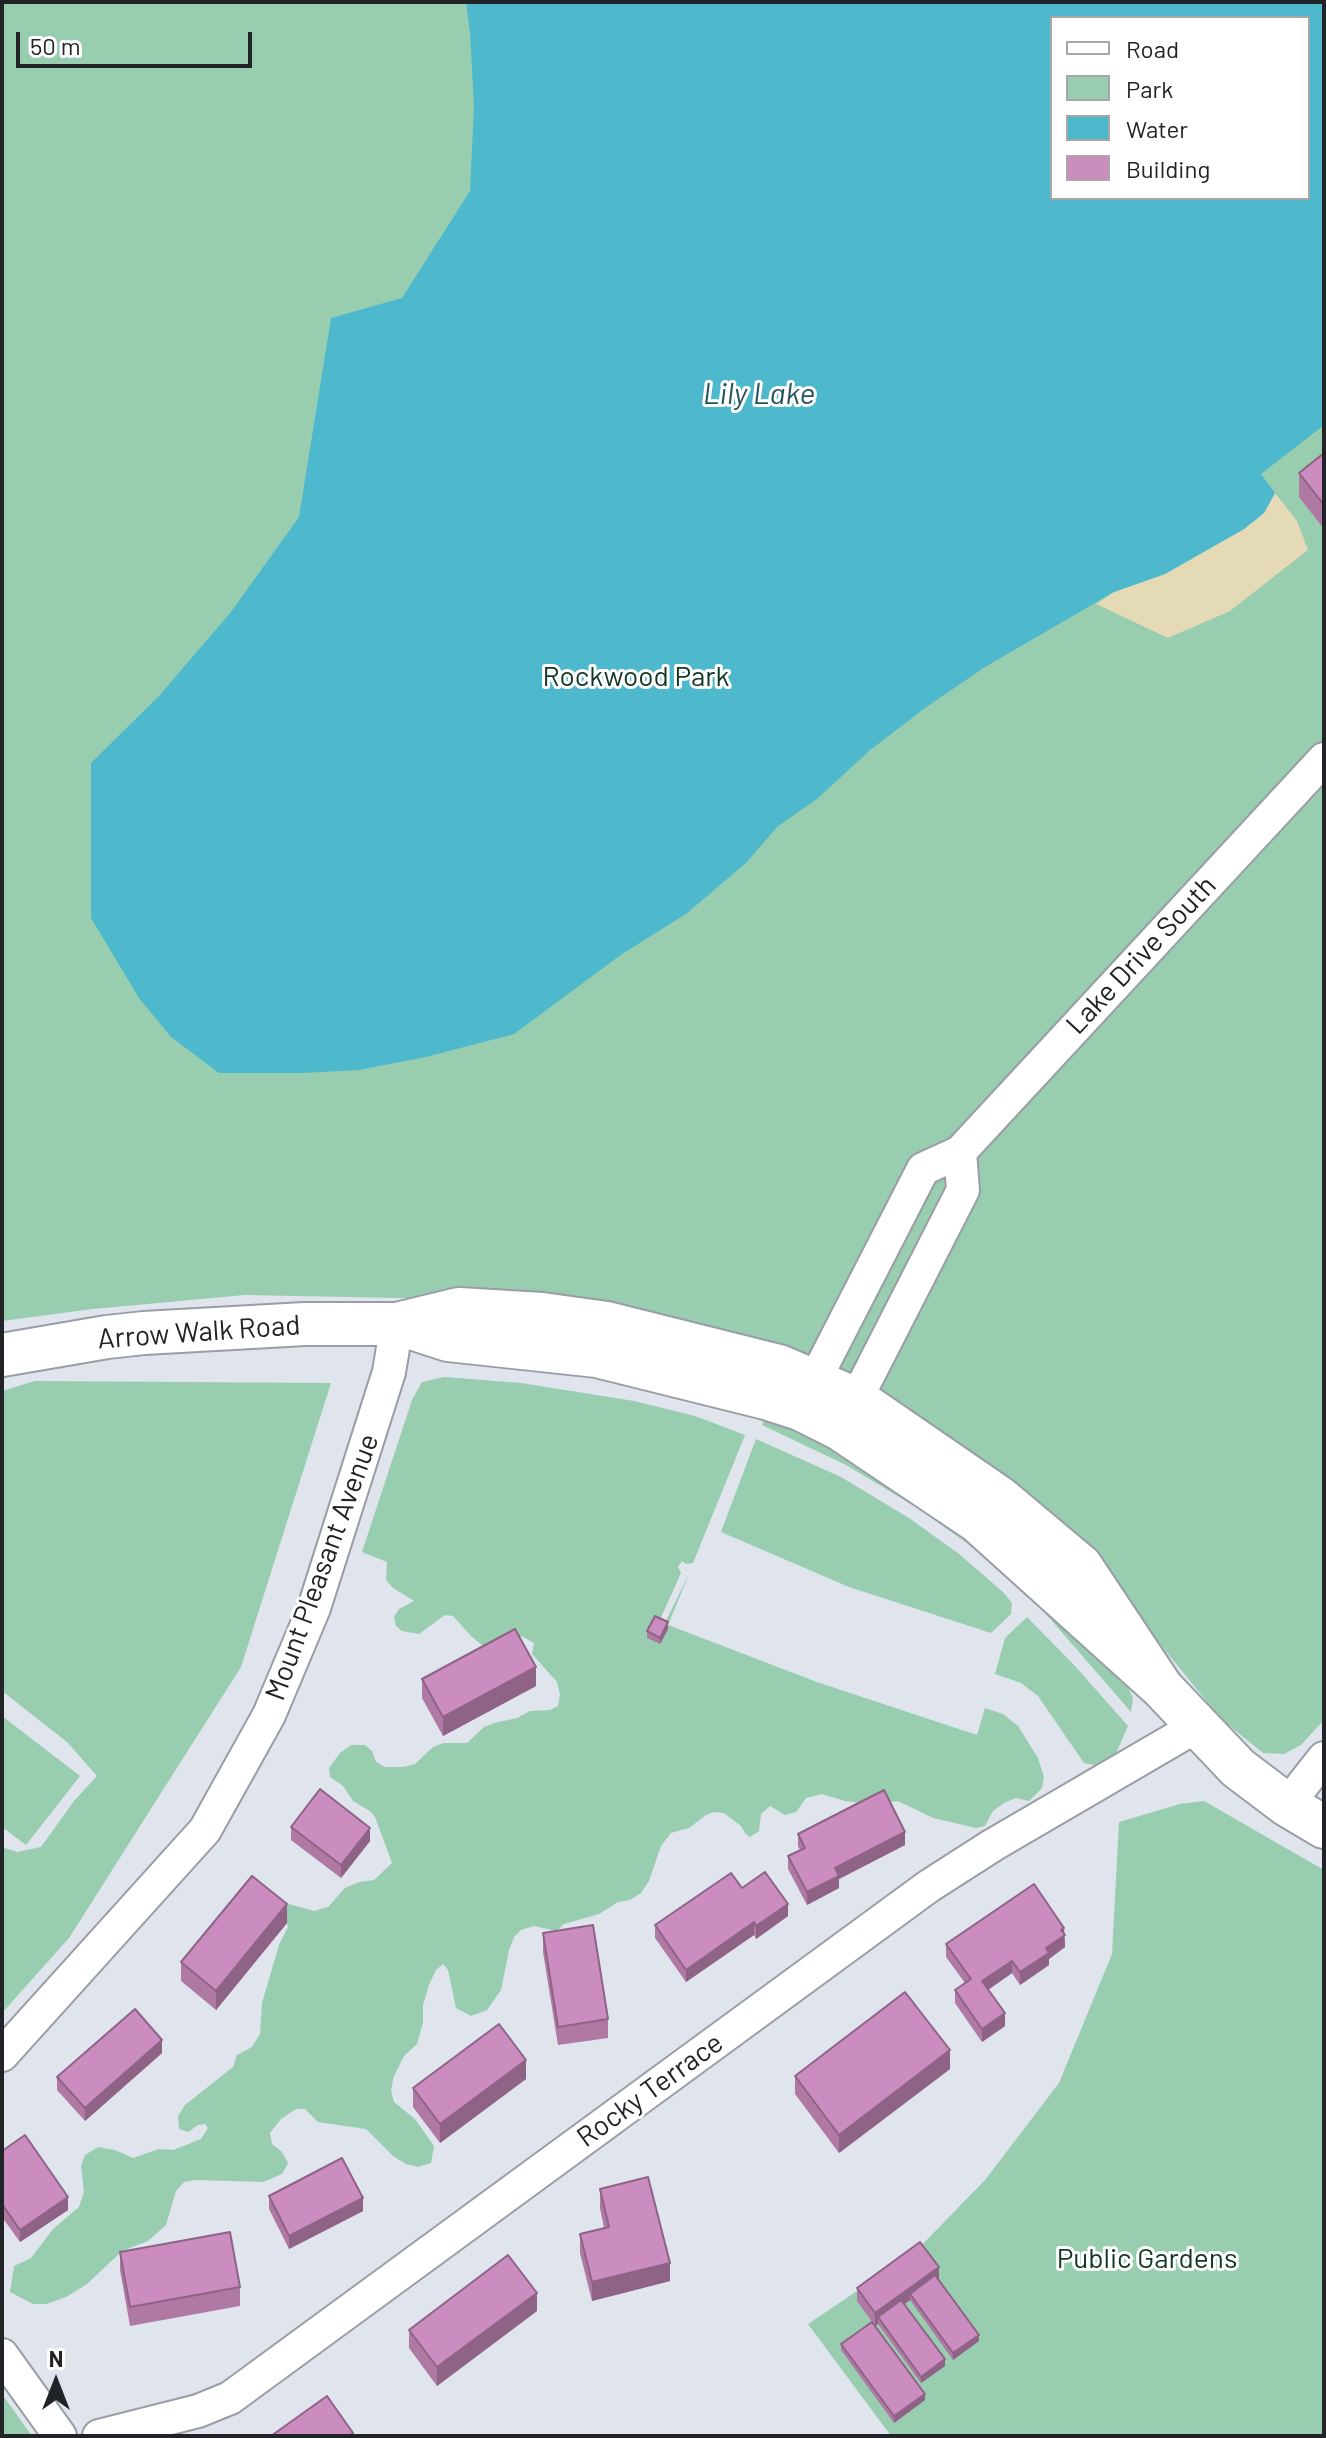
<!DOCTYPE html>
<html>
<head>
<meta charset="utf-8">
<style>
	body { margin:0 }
	#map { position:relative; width:1326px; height:2438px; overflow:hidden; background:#dfe4ed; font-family:Barlow,sans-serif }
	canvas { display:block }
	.frame { position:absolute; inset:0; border:4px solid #222327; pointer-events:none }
	.legend { position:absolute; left:1050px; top:16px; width:260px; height:184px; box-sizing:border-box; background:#fff; border:2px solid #a7a7a9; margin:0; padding:10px 14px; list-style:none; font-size:24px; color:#222327 }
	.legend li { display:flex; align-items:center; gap:16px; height:40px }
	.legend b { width:40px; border:2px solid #a7a7a9 }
	.north { position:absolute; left:16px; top:2342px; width:80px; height:80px; -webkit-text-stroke:6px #fff; paint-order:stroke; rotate:0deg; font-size:22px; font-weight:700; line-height:32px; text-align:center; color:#222327 }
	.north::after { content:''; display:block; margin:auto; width:28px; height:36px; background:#222327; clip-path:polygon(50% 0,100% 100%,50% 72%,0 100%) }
	.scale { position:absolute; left:16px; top:32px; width:236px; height:36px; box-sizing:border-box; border:4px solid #222327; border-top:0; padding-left:10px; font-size:24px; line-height:28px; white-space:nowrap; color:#222327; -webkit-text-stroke:6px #fff; paint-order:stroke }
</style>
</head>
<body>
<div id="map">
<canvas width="1326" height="2438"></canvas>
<div class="frame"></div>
<ul class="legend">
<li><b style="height:10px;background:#fff"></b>Road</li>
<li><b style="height:22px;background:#98cdb0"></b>Park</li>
<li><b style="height:22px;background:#4eb9cd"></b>Water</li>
<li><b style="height:22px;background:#cb8dbf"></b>Building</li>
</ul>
<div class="north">N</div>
<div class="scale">50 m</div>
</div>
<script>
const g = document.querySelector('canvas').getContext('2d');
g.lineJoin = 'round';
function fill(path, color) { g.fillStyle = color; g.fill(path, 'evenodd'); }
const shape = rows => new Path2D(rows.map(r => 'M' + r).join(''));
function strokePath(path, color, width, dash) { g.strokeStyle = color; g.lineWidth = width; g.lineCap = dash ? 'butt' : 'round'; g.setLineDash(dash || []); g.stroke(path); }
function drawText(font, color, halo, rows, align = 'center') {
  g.font = font + ' Barlow,sans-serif'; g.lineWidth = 6; g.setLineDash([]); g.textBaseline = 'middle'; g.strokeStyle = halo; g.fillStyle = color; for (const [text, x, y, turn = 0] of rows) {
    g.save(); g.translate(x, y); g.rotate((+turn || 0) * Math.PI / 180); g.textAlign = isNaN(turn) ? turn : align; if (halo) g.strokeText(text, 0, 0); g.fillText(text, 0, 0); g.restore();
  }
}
fill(shape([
	[2,2,1324,2,1324,1720,1301,1745,1284,1754,1263,1753,1221,1719,1120,1595,1075,1549,499,1300,245,1295,93,1309,2,1321],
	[1052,18,1308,18,1308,198,1052,198],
	[444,1377,521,1383,634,1401,695,1416,745,1435,693,1563,686,1564,682,1561,678,1567,681,1573,658,1624,659,1644,667,1629,663,1627,689,1574,668,1625,817,1682,977,1735,985,1708,1003,1714,1018,1726,1038,1758,1044,1777,1042,1788,1029,1801,1016,1798,1004,1803,993,1811,985,1826,976,1828,933,1818,898,1801,869,1804,845,1801,822,1794,806,1798,796,1812,785,1815,770,1806,761,1814,759,1831,750,1837,745,1833,741,1826,724,1813,714,1812,706,1815,689,1828,671,1833,661,1846,649,1881,641,1893,630,1900,618,1902,599,1914,564,1924,557,1931,534,1926,521,1930,514,1937,509,1950,501,1990,487,2010,471,2016,456,2008,448,1970,443,1964,436,1970,429,1985,423,2005,423,2023,417,2044,404,2056,394,2076,391,2090,394,2102,415,2119,434,2146,431,2163,418,2167,406,2164,393,2156,366,2129,318,2122,305,2109,296,2109,281,2119,270,2133,272,2144,282,2152,288,2163,282,2174,263,2182,196,2180,184,2182,176,2191,166,2225,148,2241,122,2251,87,2284,68,2296,47,2304,33,2304,10,2292,14,2266,31,2258,53,2229,79,2207,84,2192,81,2166,85,2155,98,2147,115,2150,133,2158,159,2149,173,2150,201,2139,208,2128,205,2124,198,2125,188,2132,179,2129,178,2116,185,2105,233,2067,237,2055,252,2047,260,2034,262,2003,279,1945,288,1927,282,1909,285,1903,314,1911,328,1907,345,1888,359,1882,374,1880,392,1863,375,1817,370,1811,353,1801,343,1786,330,1777,329,1768,340,1753,351,1745,365,1745,372,1751,376,1762,385,1767,403,1767,415,1764,433,1747,444,1743,467,1743,484,1727,494,1723,517,1718,530,1711,550,1710,558,1706,560,1694,557,1682,532,1654,534,1643,521,1636,518,1641,494,1649,483,1646,471,1636,453,1616,445,1615,419,1634,402,1631,396,1626,394,1617,399,1609,414,1601,393,1588,386,1580,387,1562,362,1552,412,1400,422,1382],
	[35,1381,331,1383,241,1667,69,1938,2,2013,2,1847,17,1852,41,1847,74,1801,97,1776,67,1742,2,1691,2,1391],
	[766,1413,814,1433,1037,1587,1028,1596,967,1543,916,1507,846,1465,762,1425],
	[756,1439,841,1477,909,1518,959,1554,1004,1593,1012,1603,1011,1614,991,1633,849,1587,721,1532],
	[1048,1597,1092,1643,1127,1685,1133,1698,1131,1712,1039,1606],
	[1027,1617,1075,1666,1128,1726,1114,1758,1099,1766,1084,1763,1038,1696,1021,1683,995,1674,1005,1638],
	[2,1716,80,1776,26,1845,2,1827],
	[1204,1801,1324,1870,1324,2436,891,2436,808,2324,915,2252,985,2180,1059,2083,1112,1954,1119,1822,1180,1804],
	[2,2394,32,2436,2,2436]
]), '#98cdb0');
fill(shape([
	[1275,493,1297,521,1308,550,1230,611,1168,638,1096,604,1114,592,1165,574,1244,529,1264,513]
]), '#e4dab5');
fill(shape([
	[466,2,1324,2,1324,425,1261,474,1275,493,1264,513,1244,529,1165,574,1114,592,985,667,925,708,869,751,817,799,777,827,746,863,686,914,622,954,514,1034,426,1057,359,1070,303,1073,219,1073,171,1037,139,998,91,918,91,763,159,696,231,612,299,517,331,318,402,298,470,191,474,107,470,32],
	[1052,18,1308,18,1308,198,1052,198]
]), '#4eb9cd');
const minor = shape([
	[960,1152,1324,759],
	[804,1401,923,1169,960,1152,963,1190,846,1419],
	[1287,1805,1324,1758],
	[2,2055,205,1830,269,1715,314,1608,389,1372,397,1324],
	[2,2355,60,2436],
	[99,2436,198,2411,230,2398,929,1886,993,1845,1197,1726]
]);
const tertiary = shape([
	[402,1325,448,1340,597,1356,766,1398,800,1409,840,1429,977,1521,1162,1688,1238,1768,1287,1805,1324,1827],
	[2,1355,107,1337,144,1333,305,1324,397,1324,459,1309,542,1314,607,1323,779,1366,856,1399,1000,1498,1081,1566,1162,1688]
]);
strokePath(minor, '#999da5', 36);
strokePath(tertiary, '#999da5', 46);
strokePath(minor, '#fff', 32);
strokePath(tertiary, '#fff', 42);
fill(shape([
	[1324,453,1324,529,1299,497,1299,473],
	[668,1629,660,1644,647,1638,647,1631],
	[422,1679,536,1686,443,1736,422,1698],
	[291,1827,370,1841,341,1878,291,1840],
	[798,1834,905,1845,839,1879,839,1888,807,1905,788,1869,788,1856,800,1850,798,1846],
	[788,1916,756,1939,754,1935,686,1982,655,1938,655,1925],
	[287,1923,216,2010,181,1981,181,1962],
	[1064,1928,1065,1947,1049,1959,1049,1965,1020,1985,1012,1973,988,1990,1005,2026,982,2042,955,2003,955,1990,965,1983,946,1957,946,1944],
	[543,1933,608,2019,608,2038,558,2045,543,1952],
	[162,2053,85,2121,57,2090,57,2077],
	[950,2069,839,2153,795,2094,795,2076],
	[526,2079,440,2143,413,2107,413,2088],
	[2,2151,68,2210,20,2242,2,2217],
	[600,2189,670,2281,592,2301,580,2253,580,2234,604,2228,600,2208],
	[269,2196,363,2211,289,2249,269,2209],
	[120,2252,240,2287,240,2306,130,2326,120,2270],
	[939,2279,979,2341,953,2360,910,2300,905,2304,945,2366,921,2383,878,2324,875,2326,857,2301,857,2288],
	[537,2311,437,2386,409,2348,409,2330],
	[841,2344,925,2400,894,2423,841,2350]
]), '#af79a4');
fill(shape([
	[668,1622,668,1629,660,1644,660,1638],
	[536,1667,536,1686,443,1736,443,1717],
	[370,1828,370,1841,341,1878,341,1865],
	[905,1832,905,1845,839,1879,839,1888,807,1905,807,1892,835,1868],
	[287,1904,287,1923,216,2010,216,1991],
	[788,1904,788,1916,756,1939,756,1926],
	[754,1922,754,1935,686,1982,686,1970],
	[1064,1928,1065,1947,1049,1959,1049,1965,1020,1985,1020,1972,1046,1948],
	[1012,1961,1012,1973,982,1994,982,1981],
	[1005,2013,1005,2026,982,2042,982,2029],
	[162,2040,162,2053,85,2121,85,2108],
	[950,2050,950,2069,839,2153,839,2135],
	[526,2060,526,2079,440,2143,440,2124],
	[68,2197,68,2210,20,2242,20,2230],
	[363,2198,363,2211,289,2249,289,2236],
	[670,2263,670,2281,592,2301,592,2282],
	[939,2267,939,2279,913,2298,910,2294,910,2300,881,2321,878,2317,878,2324,875,2326,875,2313],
	[537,2293,537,2311,437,2386,437,2367],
	[979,2335,979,2341,953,2360,953,2353],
	[945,2359,945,2366,921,2383,921,2377],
	[925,2394,925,2400,894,2423,894,2416]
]), '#8e6386');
const building = shape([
	[1324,453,1324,505,1299,473,1324,453],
	[655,1616,668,1622,660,1638,647,1631,655,1616],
	[515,1629,536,1667,443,1717,422,1679,515,1629],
	[320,1789,370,1828,341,1865,291,1827,320,1789],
	[884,1790,905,1832,835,1868,839,1876,807,1892,788,1856,805,1848,798,1834,884,1790],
	[765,1872,788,1904,756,1926,754,1922,686,1970,655,1925,731,1873,742,1888,765,1872],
	[252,1876,287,1904,216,1991,181,1962,252,1876],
	[1034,1884,1064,1928,1061,1930,1065,1935,1046,1948,1049,1953,1020,1972,1012,1961,982,1981,1005,2013,982,2029,955,1990,971,1979,946,1944,1034,1884],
	[593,1925,608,2019,558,2027,543,1933,593,1925],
	[905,1992,950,2050,839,2135,795,2076,905,1992],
	[135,2009,162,2040,85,2108,57,2077,135,2009],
	[499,2024,526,2060,440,2124,413,2088,499,2024],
	[25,2135,68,2197,20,2230,2,2204,2,2151,25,2135],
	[342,2158,363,2198,289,2236,269,2196,342,2158],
	[648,2177,670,2263,592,2282,580,2234,609,2227,600,2189,648,2177],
	[230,2232,240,2287,130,2307,120,2252,230,2232],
	[920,2242,939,2267,875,2313,857,2288,920,2242],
	[508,2255,537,2293,437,2367,409,2330,508,2255],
	[935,2275,979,2335,953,2353,910,2294,935,2275],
	[901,2300,945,2359,921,2377,878,2317,901,2300],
	[872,2322,925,2394,894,2416,841,2344,872,2322],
	[327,2396,353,2433,349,2436,271,2436,327,2396]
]);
fill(building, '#cb8dbf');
strokePath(building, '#8e6386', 2);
drawText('28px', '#123625', '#fff', [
	["Rockwood Park",636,677],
	["Public Gardens",1147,2259]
]);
drawText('28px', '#222327', '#fff', [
	["Lake Drive South",1141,955,-47],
	["Arrow Walk Road",199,1332,-4],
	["Mount Pleasant Avenue",322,1567,-70],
	["Rocky Terrace",650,2090,-36]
]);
drawText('italic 30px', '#25535c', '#fff', [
	["Lily Lake",759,394]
]);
</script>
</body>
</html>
